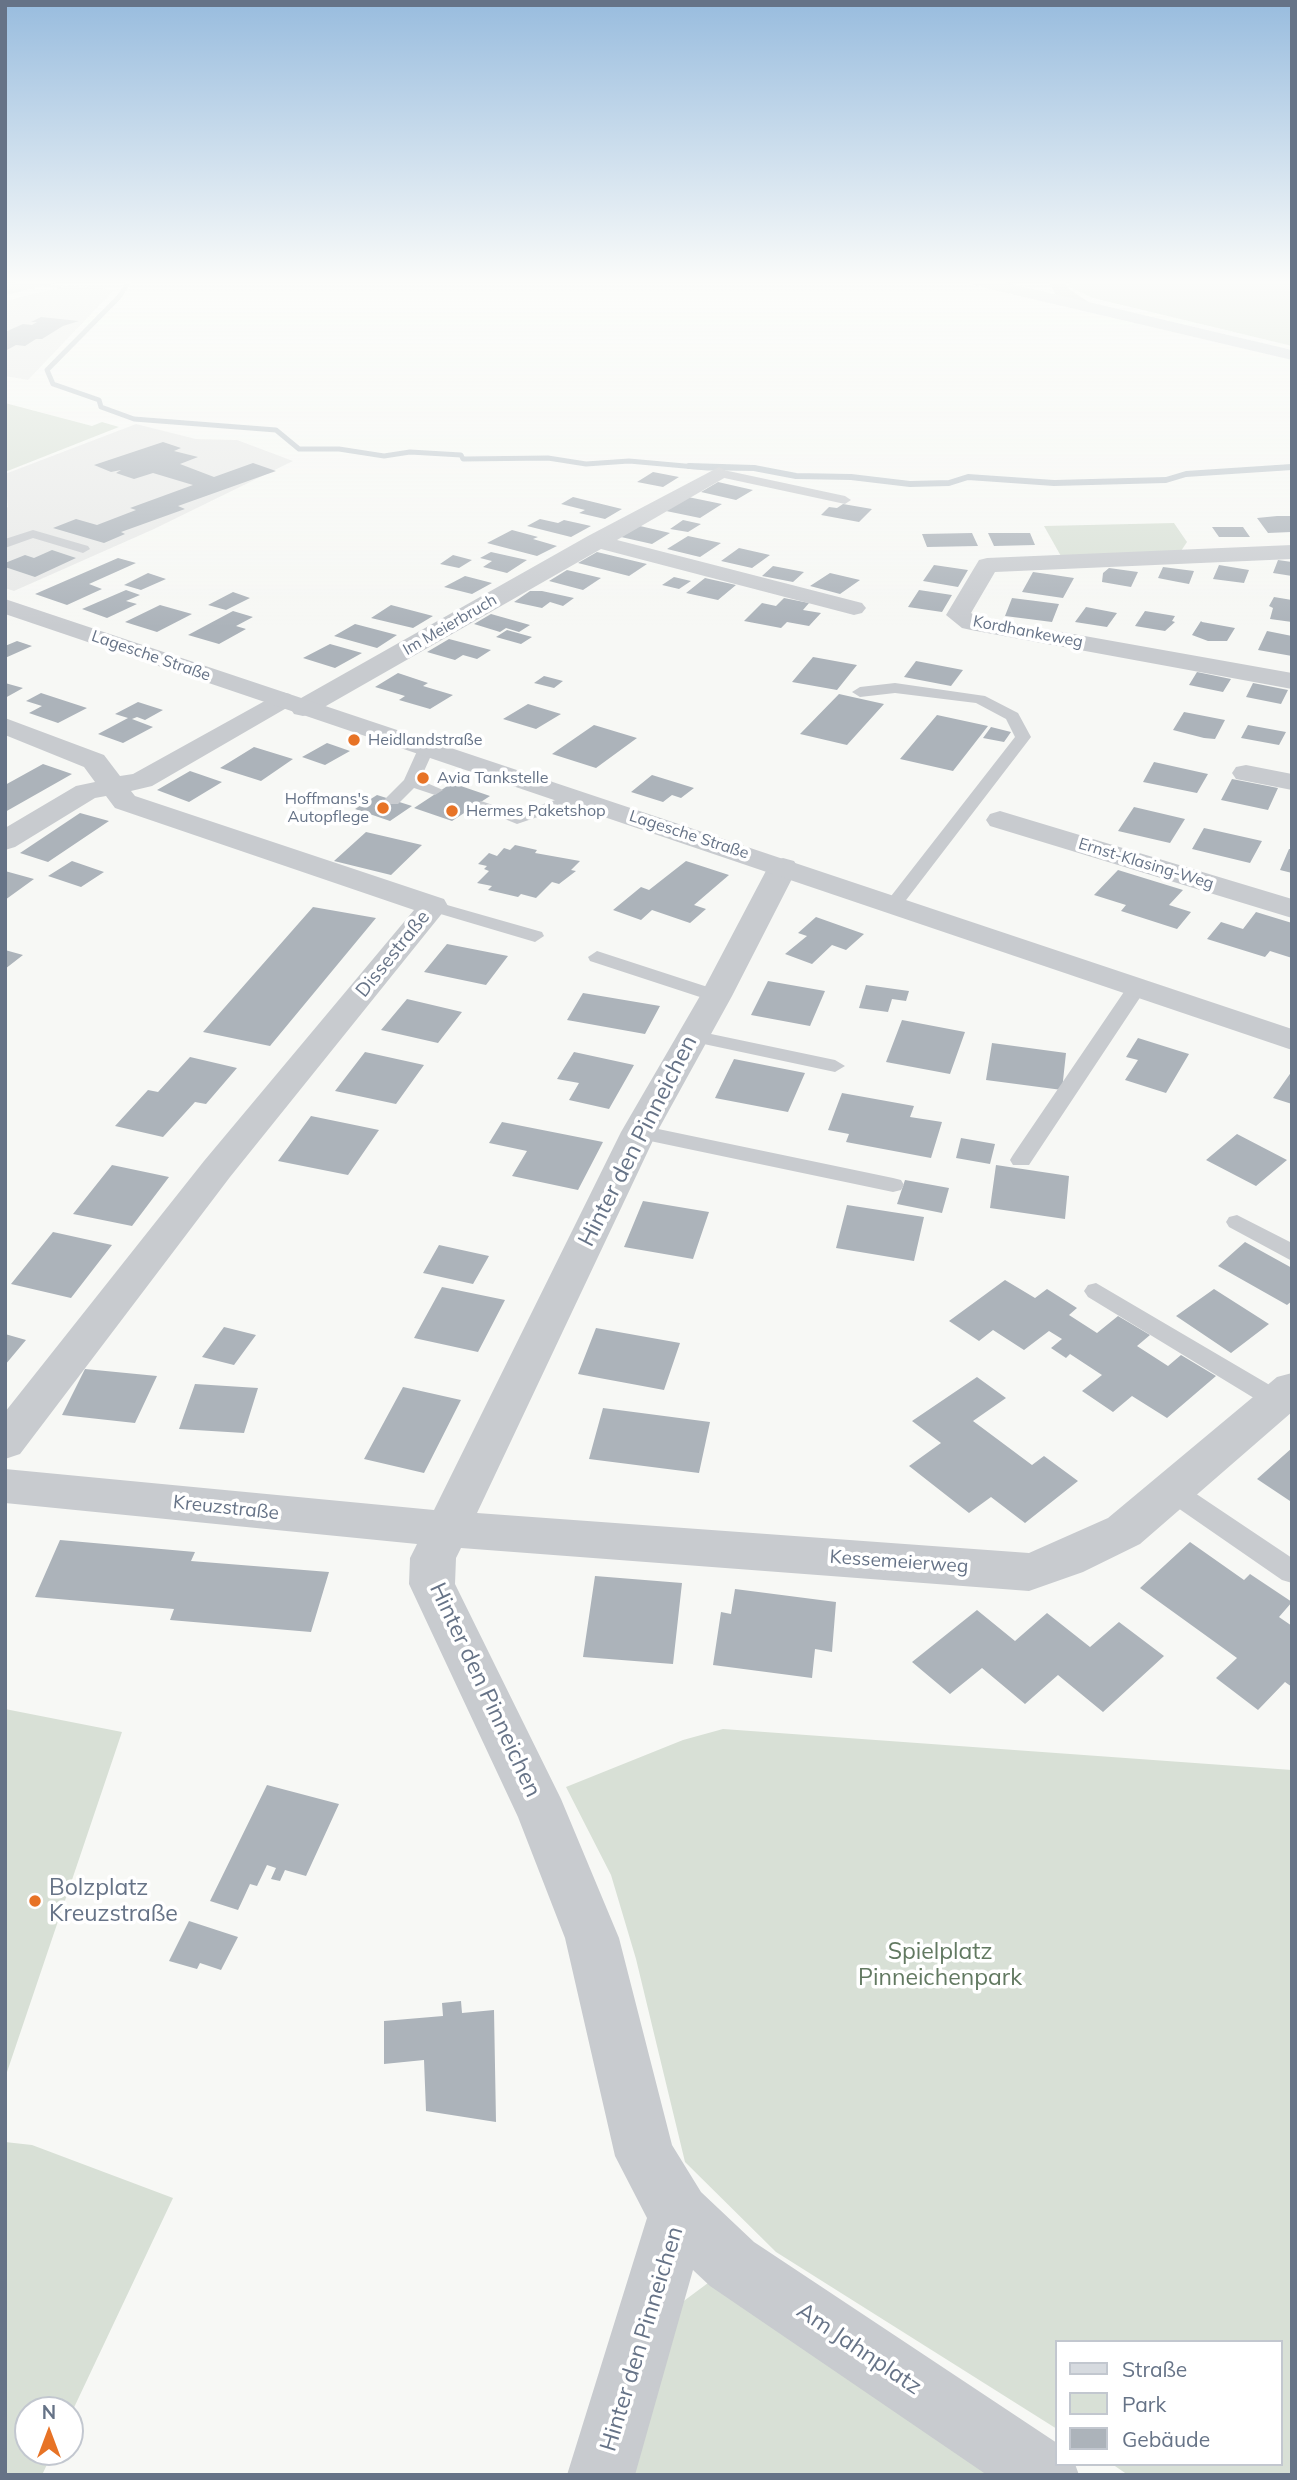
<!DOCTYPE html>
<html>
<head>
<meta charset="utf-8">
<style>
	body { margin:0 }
	#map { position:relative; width:1297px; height:2480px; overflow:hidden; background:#f7f8f5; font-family:Mulish,sans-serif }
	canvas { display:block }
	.frame { position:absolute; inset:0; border:7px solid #667387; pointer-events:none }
	.legend { position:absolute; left:1055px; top:2340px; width:228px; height:126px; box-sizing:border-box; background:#fff; border:2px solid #c2c7cf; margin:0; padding:9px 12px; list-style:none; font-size:21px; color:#667387 }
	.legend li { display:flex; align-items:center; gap:14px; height:35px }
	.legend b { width:35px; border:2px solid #c2c7cf }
	.north { position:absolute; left:14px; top:2396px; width:70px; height:70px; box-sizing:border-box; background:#fff; border:2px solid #c2c7cf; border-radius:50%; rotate:0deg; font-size:19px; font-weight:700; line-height:28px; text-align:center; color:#667387 }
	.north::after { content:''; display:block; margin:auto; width:24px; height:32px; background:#e77326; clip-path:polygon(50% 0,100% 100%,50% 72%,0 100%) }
</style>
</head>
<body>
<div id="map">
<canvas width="1297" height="2480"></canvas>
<div class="frame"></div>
<ul class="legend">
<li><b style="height:9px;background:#d6dadf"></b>Straße</li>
<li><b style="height:19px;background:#d8e0d6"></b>Park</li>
<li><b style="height:19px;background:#acb3ba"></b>Gebäude</li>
</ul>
<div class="north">N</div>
</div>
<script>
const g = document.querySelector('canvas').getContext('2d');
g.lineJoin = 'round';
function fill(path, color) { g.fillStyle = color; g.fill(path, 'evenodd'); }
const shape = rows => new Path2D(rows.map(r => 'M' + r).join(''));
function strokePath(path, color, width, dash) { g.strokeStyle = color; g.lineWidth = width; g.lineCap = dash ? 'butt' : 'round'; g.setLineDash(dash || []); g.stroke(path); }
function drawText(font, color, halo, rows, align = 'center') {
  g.font = font + ' Mulish,sans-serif'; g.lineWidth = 7; g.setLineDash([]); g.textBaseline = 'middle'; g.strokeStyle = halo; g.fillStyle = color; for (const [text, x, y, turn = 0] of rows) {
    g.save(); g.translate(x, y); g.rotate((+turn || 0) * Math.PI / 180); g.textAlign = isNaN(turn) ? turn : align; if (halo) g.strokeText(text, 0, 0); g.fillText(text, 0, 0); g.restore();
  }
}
fill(shape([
	[69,285,114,290,28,380,5,376,5,301],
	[136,424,196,439,237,440,293,461,154,529,14,591,5,588,5,509,8,507,5,474]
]), '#e8e9e8');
fill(shape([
	[1073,280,1292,280,1292,346,1093,298,1068,286],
	[5,403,92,426,102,422,119,427,5,472],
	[1174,523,1187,542,1179,554,1062,558,1044,526],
	[5,1709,122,1732,7,2072,5,2071],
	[723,1729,1292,1770,1292,2475,1128,2475,1112,2464,1281,2464,1281,2342,1057,2342,1057,2429,776,2252,685,2162,636,1959,611,1875,566,1787,683,1740],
	[5,2142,32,2145,173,2198,70,2416,70,2410,28,2410,28,2452,53,2452,42,2475,5,2475],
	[708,2283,991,2475,629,2475,673,2309]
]), '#d8e0d6');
strokePath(shape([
	[130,280,119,297,47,370,53,384,99,400,101,407,134,419,276,430,299,449,339,449,384,456,410,452,461,455,463,459,548,458,586,464,629,461,707,468,755,468],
	[1275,468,1292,467]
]), '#c0c8ce', 5);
strokePath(shape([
	[689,466,754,468,796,476,851,477,910,484,949,483,968,477,1054,483,1166,480,1186,474,1292,467]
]), '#c0c8ce', 6);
fill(shape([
	[41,317,79,321,63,326,42,339,36,339,25,346,16,345,5,351,5,332,23,324,32,325,37,322,31,322],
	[163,442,181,448,174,451,198,457,180,464,214,477,253,463,276,471,178,506,185,509,121,532,125,534,104,543,53,528,76,519,97,525,136,510,130,508,193,485,153,473,134,479,116,473,121,470,111,472,94,465],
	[653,472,679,477,663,487,637,482],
	[718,482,753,490,736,500,701,492],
	[573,497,622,509,605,519,579,513,585,510,561,504],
	[688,497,722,504,700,518,666,511],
	[843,504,872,509,859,522,821,515,829,507,837,508],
	[1277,516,1292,516,1291,532,1268,533,1257,518],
	[540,519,558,523,564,520,591,526,571,537,527,526],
	[683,520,701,524,688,532,670,529],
	[640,526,670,533,652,544,621,537],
	[1212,527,1243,527,1250,537,1219,537],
	[512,530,538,537,533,539,557,546,537,556,487,543],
	[972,533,978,546,927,547,922,534],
	[988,533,1030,533,1035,545,994,546],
	[688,536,721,543,700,557,667,549],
	[739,548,770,555,752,568,721,561],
	[52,550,76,558,35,577,5,567,5,563,25,555,34,558],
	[491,552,527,560,507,573,483,567,492,561,480,558],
	[597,552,647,564,629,576,578,563],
	[453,555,472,560,459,568,440,564],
	[118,558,136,563,89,584,102,589,67,605,35,594],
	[1278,560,1292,562,1292,576,1273,573],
	[934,565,968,570,958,587,923,581],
	[1219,565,1249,570,1244,583,1213,579],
	[773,566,804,572,793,582,762,576],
	[1163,567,1194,571,1189,584,1173,581,1158,578],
	[1109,568,1138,572,1131,587,1102,582,1103,573],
	[567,570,601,578,583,590,549,581],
	[1033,572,1054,575,1074,578,1063,598,1022,592],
	[148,573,166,579,141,590,124,585],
	[830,573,860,580,840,594,810,586],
	[465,576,492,583,472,594,444,587],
	[674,577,691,581,679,589,662,585],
	[705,578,736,585,718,600,686,593],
	[126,590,140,595,126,601,137,604,107,618,82,609],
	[919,590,952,595,942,612,908,607],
	[530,591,542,591,574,598,563,606,550,602,542,608,514,602],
	[233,592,250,598,226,610,208,605],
	[1274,597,1292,600,1292,622,1270,619,1273,608,1269,606],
	[784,598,809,603,803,610,821,613,809,626,787,622,781,628,744,621,762,603,776,606],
	[1012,598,1036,601,1059,604,1052,622,1005,616],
	[160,605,192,614,157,632,125,622],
	[391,605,433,616,413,628,371,618],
	[1086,607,1117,613,1107,627,1075,622],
	[233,611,253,617,236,626,246,629,219,644,188,635],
	[1145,611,1175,616,1172,621,1175,622,1165,631,1135,626],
	[491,614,530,625,519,632,506,628,500,632,474,624],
	[1201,621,1202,622,1235,628,1227,641,1208,641,1192,635],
	[355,624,397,635,377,648,334,636],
	[507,630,532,637,521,644,496,637],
	[1267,631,1292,636,1292,656,1258,650],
	[449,639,491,650,477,659,463,655,455,660,427,652],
	[17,641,32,646,5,658,5,646],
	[330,644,362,653,335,668,303,658],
	[813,657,857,665,837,690,792,682],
	[916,661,963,670,951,686,904,677],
	[1197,672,1231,679,1223,692,1189,685],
	[398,673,428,683,423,686,453,695,430,709,399,700,405,696,375,687],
	[544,676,563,681,554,688,534,683],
	[5,683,23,688,5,698],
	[1253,683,1288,690,1281,704,1246,697],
	[41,693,87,708,58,723,29,713,42,706,26,701],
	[839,694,884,704,847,745,800,734],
	[138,702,163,710,145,720,137,717,132,719,153,727,123,743,98,734,128,718,115,714],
	[528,704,561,714,536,729,503,719],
	[1184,712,1225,720,1215,739,1204,738,1173,730],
	[937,715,988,726,953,771,900,759],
	[594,725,637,738,596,768,552,754],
	[1248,725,1286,732,1279,745,1241,738],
	[991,727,1011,732,1004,742,983,738],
	[327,743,350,751,325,765,302,757],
	[254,747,293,759,261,781,220,768],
	[1154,762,1208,774,1197,793,1143,782],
	[43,764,72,774,5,812,5,785],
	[190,771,222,782,189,802,157,790],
	[652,775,694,788,681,798,672,795,663,802,631,792],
	[1232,779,1278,788,1268,810,1221,800],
	[452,783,490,796,452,821,414,808],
	[377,795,412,806,390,821,355,809],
	[1134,807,1185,819,1170,843,1118,831],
	[80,813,109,821,48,862,20,853],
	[1204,828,1262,841,1250,863,1192,849],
	[366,832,422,845,391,875,334,861],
	[515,845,537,850,535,853,580,861,571,870,576,871,559,884,552,882,536,898,521,894,518,897,488,890,492,886,477,883,489,871,484,869,487,866,478,864,489,853,497,856,504,848,510,850],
	[1289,849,1292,849,1292,873,1280,870],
	[72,861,104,872,81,887,48,876],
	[686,861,729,875,694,905,706,909,690,923,652,910,641,920,613,910,641,887,649,890],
	[1118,870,1183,890,1169,905,1191,912,1177,929,1121,911,1126,905,1094,895],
	[5,871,34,879,5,900],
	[313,907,376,918,270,1046,203,1032],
	[1256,912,1292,923,1292,958,1270,951,1265,957,1207,939,1221,922,1243,929],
	[816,917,864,934,846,950,832,945,812,964,785,954,807,936,798,933],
	[447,944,508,956,486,985,424,972],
	[5,950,23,955,5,969],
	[768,981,825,991,810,1026,751,1015],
	[866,985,909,991,906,1001,892,999,888,1012,859,1008],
	[583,993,660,1006,645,1034,567,1020],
	[407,999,462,1012,438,1043,381,1030],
	[902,1020,965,1032,950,1074,886,1062],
	[1138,1038,1189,1054,1166,1093,1125,1080,1138,1060,1126,1057],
	[992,1043,1066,1053,1062,1090,986,1080],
	[365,1052,424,1065,396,1104,335,1091],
	[574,1052,634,1065,609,1109,569,1100,579,1083,557,1079],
	[190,1057,237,1068,206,1104,195,1102,163,1137,115,1126,148,1090,158,1092],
	[734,1059,805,1073,788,1112,715,1098],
	[1292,1071,1292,1104,1273,1098],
	[842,1093,914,1106,910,1117,942,1122,931,1158,846,1142,849,1134,828,1130],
	[311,1116,379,1130,348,1175,278,1161],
	[502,1122,603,1142,578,1190,512,1176,527,1151,489,1143],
	[1237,1134,1287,1160,1256,1186,1206,1160],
	[961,1138,995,1144,990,1164,956,1158],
	[112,1165,169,1177,132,1226,73,1214],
	[996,1165,1069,1176,1065,1219,990,1208],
	[905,1180,949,1188,942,1213,897,1204],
	[643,1201,709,1212,693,1259,624,1247],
	[847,1205,924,1217,914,1261,836,1248],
	[53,1232,112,1245,71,1298,11,1284],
	[1245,1242,1292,1268,1292,1301,1287,1305,1218,1266],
	[439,1245,489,1256,473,1284,423,1273],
	[1005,1280,1035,1298,1047,1289,1077,1308,1069,1315,1097,1333,1118,1316,1150,1335,1137,1346,1168,1366,1181,1355,1216,1376,1167,1418,1132,1396,1113,1412,1082,1391,1102,1375,1070,1354,1066,1358,1051,1348,1062,1339,1049,1331,1024,1350,993,1330,979,1341,949,1321],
	[442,1287,505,1300,478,1352,414,1338],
	[1214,1289,1269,1324,1231,1353,1176,1316],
	[224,1327,256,1335,234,1365,202,1357],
	[596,1328,680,1343,664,1390,578,1374],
	[5,1334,26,1340,5,1365],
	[85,1369,157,1376,135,1423,62,1415],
	[977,1377,1006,1398,973,1421,1032,1465,1044,1456,1078,1481,1025,1523,991,1497,969,1513,909,1466,941,1443,912,1421],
	[195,1384,258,1388,244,1433,179,1429],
	[403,1387,461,1400,424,1473,364,1459],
	[603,1408,710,1422,699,1473,589,1459],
	[1292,1448,1292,1499,1290,1501,1257,1479],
	[60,1540,195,1552,191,1561,329,1572,311,1632,170,1620,174,1609,35,1597],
	[1190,1542,1244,1580,1250,1574,1292,1602,1279,1617,1292,1626,1292,1687,1285,1682,1258,1710,1216,1678,1237,1658,1140,1588],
	[595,1576,682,1583,673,1664,583,1657],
	[735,1589,836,1602,832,1652,815,1649,812,1678,713,1665,721,1612,731,1614],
	[977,1610,1015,1641,1047,1613,1090,1647,1119,1622,1164,1656,1103,1712,1058,1675,1025,1704,982,1668,950,1694,912,1662],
	[267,1785,339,1804,306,1876,285,1870,280,1881,271,1879,276,1868,267,1865,257,1886,250,1884,238,1910,210,1901],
	[189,1921,238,1937,221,1970,200,1963,197,1969,169,1961],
	[461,2001,462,2013,494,2010,496,2122,426,2111,424,2060,384,2064,384,2021,443,2016,442,2003]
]), '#acb3ba');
fill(shape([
	[719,469,845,496,851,500,845,504,715,476,715,470,719,469],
	[33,530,88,546,90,549,83,553,33,538,5,548,5,539,33,530],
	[895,683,985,696,1018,713,1031,737,900,908,894,909,885,904,888,900,1015,737,1006,719,976,703,895,693,860,697,852,692,860,687,895,683],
	[426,744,434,749,420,780,443,790,435,795,414,788,398,804,386,804,384,800,404,780,418,749,426,744],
	[576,793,584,798,582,802,517,824,473,806,481,801,517,813,576,793],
	[433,901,542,932,544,936,535,942,427,910,424,906,427,902,433,901],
	[597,951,723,992,726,996,716,1002,709,1000,590,961,588,957,597,951],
	[1137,981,1147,987,1029,1165,1013,1165,1010,1160,1013,1155,1130,983,1137,981],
	[692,1030,835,1060,845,1066,835,1072,685,1040,682,1036,692,1030],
	[639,1125,893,1178,901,1180,904,1185,901,1190,893,1192,631,1137,628,1132,639,1125],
	[1237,1215,1292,1243,1292,1261,1229,1227,1226,1222,1229,1217,1237,1215],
	[1096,1283,1285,1394,1288,1400,1285,1406,1276,1409,1267,1406,1088,1297,1084,1291,1088,1285,1096,1283],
	[1171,1480,1180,1483,1292,1558,1292,1583,1282,1580,1162,1497,1158,1490,1162,1483,1171,1480]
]), '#c8cbcf');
fill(shape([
	[1048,280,1064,280,1069,289,1093,305,1091,309,1079,309,1056,296,1048,280],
	[719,467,729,473,726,477,617,540,862,603,866,608,862,613,854,615,601,549,312,714,303,716,294,714,290,708,294,702,588,536,719,467],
	[1292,545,1292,559,995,572,971,613,978,617,1292,673,1292,689,971,630,962,628,946,615,979,560,987,558,1292,545],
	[281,692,290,694,294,700,290,706,152,786,131,791,135,796,444,899,448,906,230,1177,20,1454,5,1459,5,1412,204,1161,414,910,115,808,106,796,95,798,15,847,5,850,5,828,76,786,95,782,84,767,5,735,5,718,104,755,120,776,133,774,281,692],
	[1246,765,1292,774,1292,790,1236,779,1232,773,1236,767,1246,765],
	[1000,811,1292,899,1292,918,990,826,986,820,990,814,1000,811],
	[783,858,794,861,798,867,732,996,657,1132,477,1513,1029,1553,1108,1518,1277,1377,1292,1373,1292,1412,1140,1544,1083,1572,1029,1591,461,1548,456,1558,455,1584,561,1799,619,1938,672,2145,701,2192,754,2242,1057,2443,1057,2464,1075,2464,1079,2475,987,2475,710,2286,693,2270,635,2475,567,2475,647,2218,615,2156,565,1938,518,1817,409,1584,410,1558,417,1544,5,1503,5,1469,434,1510,621,1132,700,996,768,867,772,861,783,858]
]), '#c8cbcf');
fill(shape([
	[5,599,1292,1029,1292,1050,5,614,5,599]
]), '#c8cbcf');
fill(shape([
	[27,280,58,280,56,283,5,295,5,285,27,280],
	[965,280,995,280,1292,350,1292,360,973,285,965,280]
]), '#d6dadf');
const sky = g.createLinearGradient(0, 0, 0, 627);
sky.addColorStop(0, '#98bcde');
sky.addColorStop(0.45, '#fbfcfa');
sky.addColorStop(1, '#fbfcfa00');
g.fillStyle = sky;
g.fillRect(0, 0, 1297, 627);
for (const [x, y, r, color] of [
	[354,740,7,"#e77326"],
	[423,778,7,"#e77326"],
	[383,808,7,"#e77326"],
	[452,811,7,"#e77326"],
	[35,1901,7,"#e77326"]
]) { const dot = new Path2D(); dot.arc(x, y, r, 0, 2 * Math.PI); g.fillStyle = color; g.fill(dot); strokePath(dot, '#fff', 2.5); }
drawText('16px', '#667387', '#fff', [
	["Im Meierbruch",450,625,-30],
	["Kordhankeweg",1028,632,11],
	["Lagesche Straße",151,656,19],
	["Lagesche Straße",689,835,18],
	["Ernst-Klasing-Weg",1146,864,17]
]);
drawText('16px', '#667387', '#fff', [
	["Heidlandstraße",368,740],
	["Avia Tankstelle",437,778],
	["Hoffmans's",369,799,"right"],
	["Autopflege",369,817,"right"],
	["Hermes Paketshop",466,811]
], 'left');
drawText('19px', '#667387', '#fff', [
	["Dissestraße",393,954,-51],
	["Kreuzstraße",226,1508,6],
	["Kessemeierweg",899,1562,4]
]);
drawText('23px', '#667387', '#fff', [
	["Hinter den Pinneichen",638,1141,-63],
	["Hinter den Pinneichen",485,1690,65],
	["Hinter den Pinneichen",642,2339,-73],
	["Am Jahnplatz",859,2349,34]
]);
drawText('23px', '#667387', '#fff', [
	["Bolzplatz",49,1888],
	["Kreuzstraße",49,1914]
], 'left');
drawText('23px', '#627961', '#fff', [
	["Spielplatz",940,1952],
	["Pinneichenpark",940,1978]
]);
</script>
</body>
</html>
